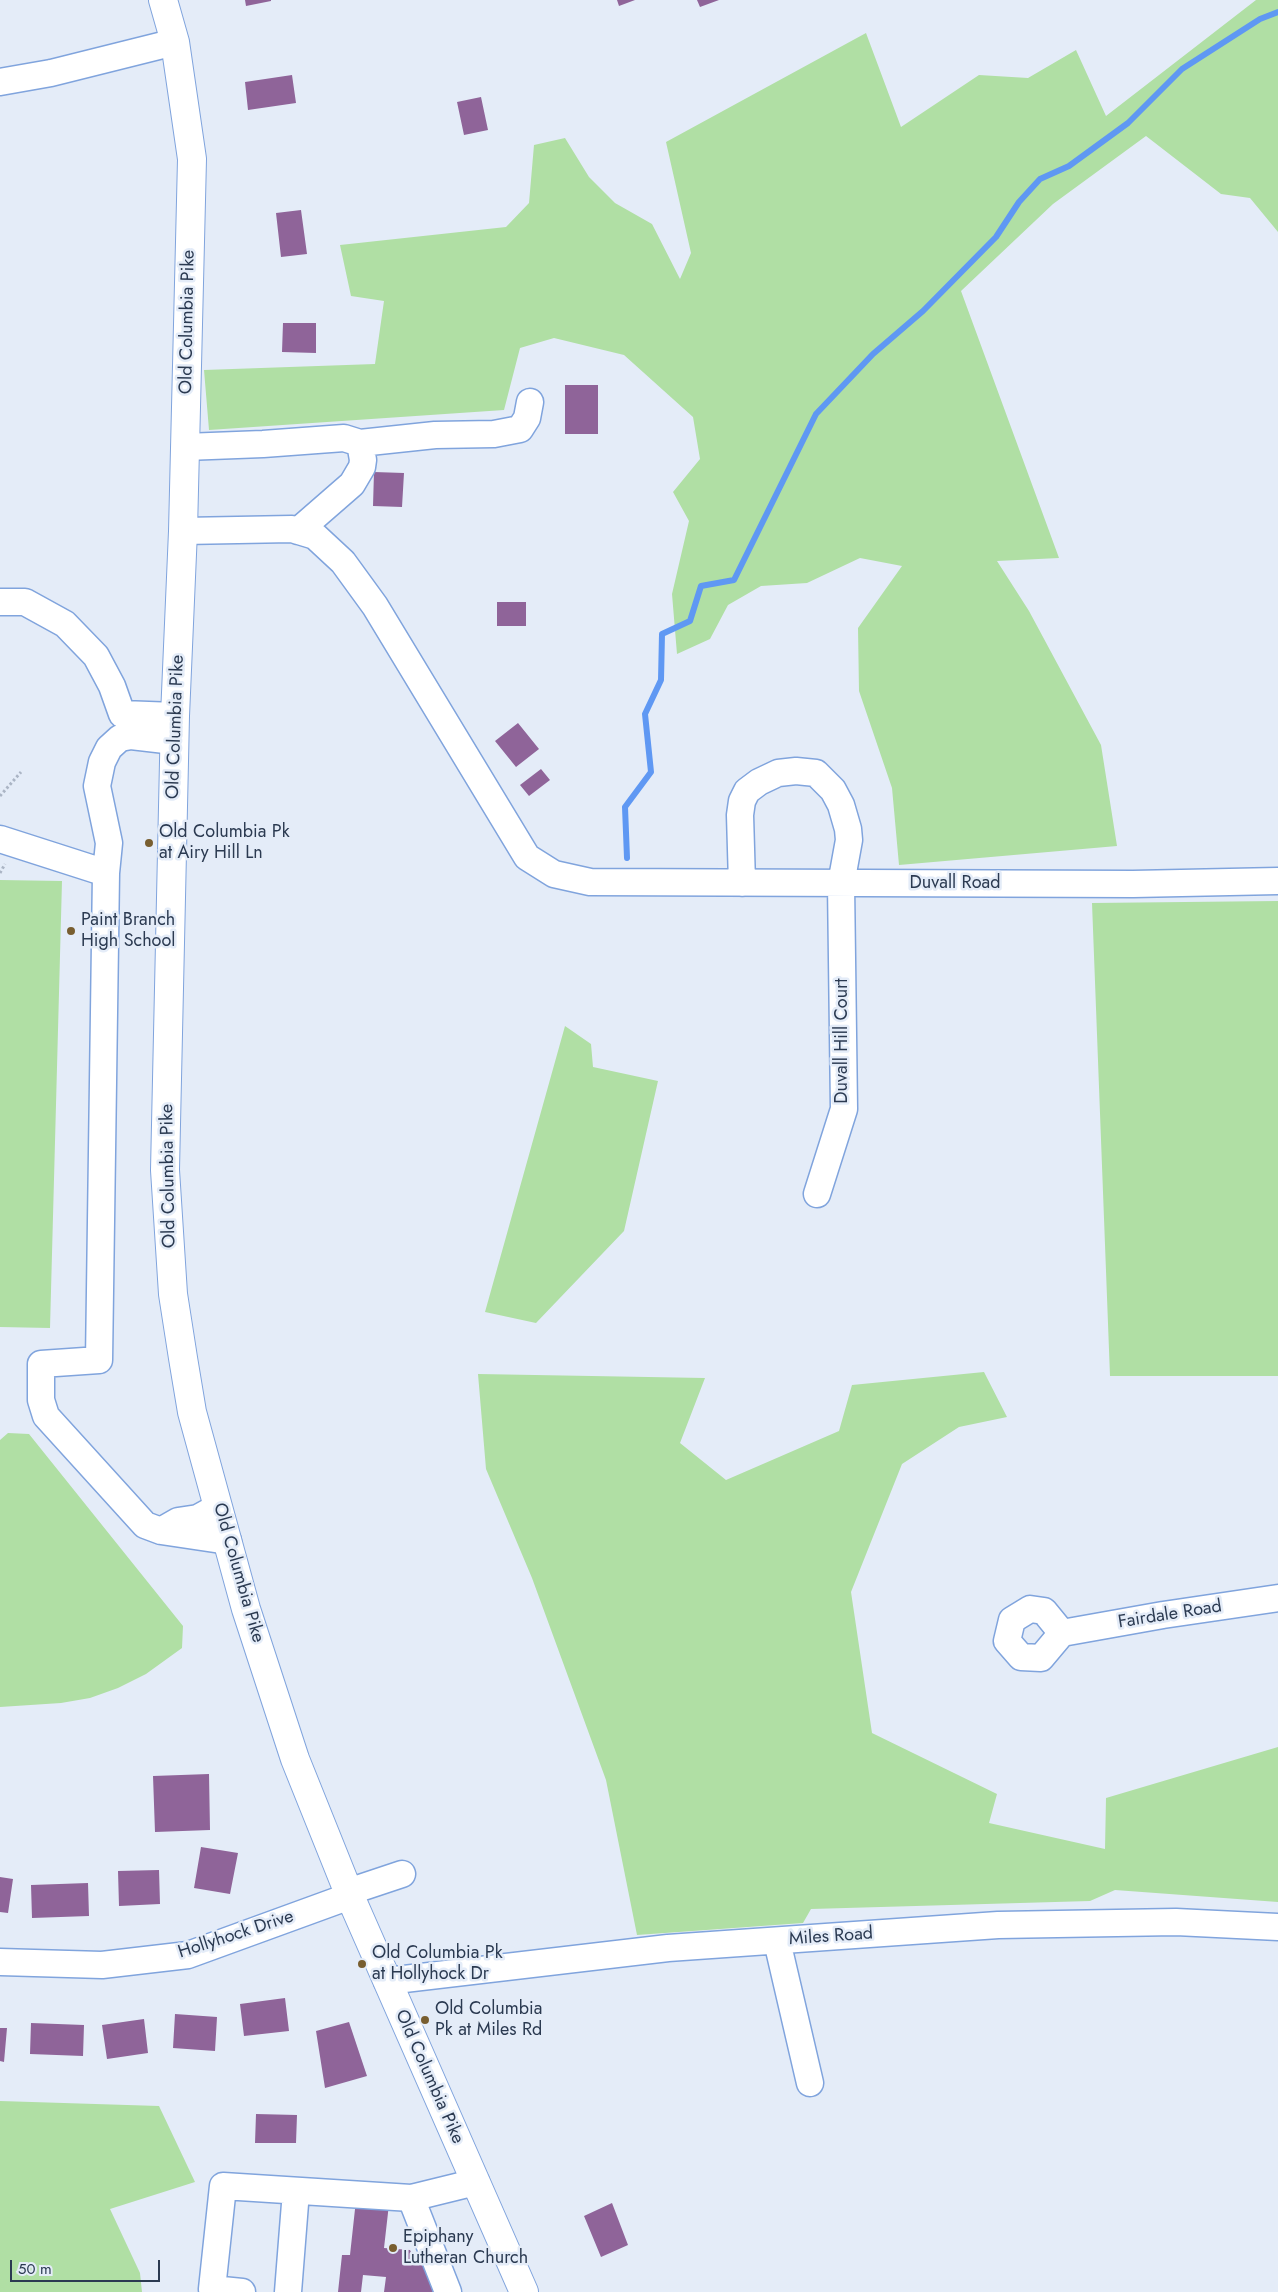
<!DOCTYPE html>
<html>
<head>
<meta charset="utf-8">
<style>
	body { margin:0 }
	#map { position:relative; width:1278px; height:2292px; overflow:hidden; background:#e4ecf8; font-family:Jost,sans-serif }
	canvas { display:block }
	.scale { position:absolute; left:10px; top:2260px; width:150px; height:22px; box-sizing:border-box; border:2px solid #2b3a51; border-top:0; padding-left:6px; font-size:15px; line-height:18px; white-space:nowrap; color:#2b3a51; -webkit-text-stroke:4px #e4ecf8; paint-order:stroke }
</style>
</head>
<body>
<div id="map">
<canvas width="1278" height="2292"></canvas>
<div class="scale">50 m</div>
</div>
<script>
const g = document.querySelector('canvas').getContext('2d');
g.lineJoin = 'round';
function fill(path, color) { g.fillStyle = color; g.fill(path, 'evenodd'); }
const shape = rows => new Path2D(rows.map(r => 'M' + r).join(''));
function strokePath(path, color, width, dash) { g.strokeStyle = color; g.lineWidth = width; g.lineCap = dash ? 'butt' : 'round'; g.setLineDash(dash || []); g.stroke(path); }
function drawText(font, color, halo, rows, align = 'center') {
  g.font = font + ' Jost,sans-serif'; g.lineWidth = 5; g.setLineDash([]); g.textBaseline = 'middle'; g.strokeStyle = halo; g.fillStyle = color; for (const [text, x, y, turn = 0] of rows) {
    g.save(); g.translate(x, y); g.rotate((+turn || 0) * Math.PI / 180); g.textAlign = isNaN(turn) ? turn : align; if (halo) g.strokeText(text, 0, 0); g.fillText(text, 0, 0); g.restore();
  }
}
fill(shape([
	[1256,0,1278,0,1278,232,1250,198,1221,194,1146,136,1053,204,961,291,1059,558,997,561,1029,611,1101,745,1117,846,899,865,892,788,859,691,858,628,902,566,860,558,807,583,761,586,728,605,710,639,677,654,672,594,689,521,673,492,700,459,693,417,624,355,554,338,520,348,504,410,209,430,204,370,375,364,384,301,351,296,340,245,506,227,529,203,534,145,565,138,589,177,615,203,652,224,680,279,691,253,666,142,866,33,901,127,979,75,1028,78,1076,50,1106,116],
	[0,880,62,881,50,1328,0,1327],
	[1278,901,1278,1376,1110,1376,1092,903],
	[565,1026,591,1044,593,1067,658,1081,624,1231,536,1323,485,1312],
	[984,1372,1007,1417,959,1427,902,1464,851,1592,872,1733,997,1794,989,1823,1105,1849,1106,1798,1278,1747,1278,1902,1115,1890,1090,1901,811,1909,803,1923,637,1935,606,1780,532,1578,486,1469,478,1374,705,1378,680,1443,726,1480,839,1431,852,1385],
	[8,1433,29,1434,183,1626,182,1648,146,1674,118,1688,90,1698,61,1703,0,1707,0,1440],
	[0,2101,159,2106,195,2182,110,2209,140,2273,142,2292,0,2292]
]), '#b0dfa4');
strokePath(shape([
	[627,858,625,807,651,772,645,714,661,680,662,634,690,621,701,586,734,580,816,414,873,354,923,311,996,237,1019,202,1040,179,1069,166,1128,123,1182,69,1260,19,1278,12]
]), '#5f98f3', 6);
fill(shape([
	[245,0,271,0,271,1,246,6],
	[617,0,635,0,619,6],
	[697,0,719,0,700,7],
	[292,75,296,103,248,110,245,82],
	[481,97,488,130,464,135,457,102],
	[301,210,307,254,281,257,276,213],
	[283,323,316,323,316,353,282,352],
	[565,385,598,385,598,434,565,434],
	[374,472,404,473,402,507,373,506],
	[497,602,526,602,526,626,497,626],
	[518,723,539,749,516,767,495,741],
	[541,769,550,780,529,796,520,785],
	[209,1774,210,1830,155,1832,153,1776],
	[201,1847,238,1853,230,1894,194,1888],
	[159,1870,160,1904,119,1906,118,1871],
	[0,1877,13,1879,8,1913,0,1912],
	[88,1883,89,1916,32,1918,31,1885],
	[285,1998,289,2031,244,2036,240,2004],
	[175,2014,217,2017,215,2051,173,2048],
	[144,2019,148,2053,107,2059,102,2025],
	[349,2022,367,2076,325,2088,316,2031],
	[31,2023,84,2025,83,2056,30,2054],
	[0,2028,7,2028,4,2062,0,2061],
	[256,2114,297,2115,296,2143,255,2143],
	[356,2200,389,2204,384,2248,410,2250,417,2265,423,2262,433,2292,384,2292,386,2277,363,2275,361,2292,338,2292,342,2255,350,2255],
	[612,2203,628,2245,601,2257,584,2216]
]), '#8f6499');
const minor = shape([
	[0,82,51,73,175,42],
	[360,443,435,435,494,434,520,429,527,418,530,402],
	[185,447,263,444,344,438,360,443,363,460,362,467,352,484,298,531],
	[183,531,292,529,315,536,343,562,375,606,527,857,554,874,590,882,1133,884,1278,881],
	[0,602,25,602,65,624,96,656,112,686,122,714,175,716],
	[174,741,131,736,120,738,109,748,102,762,97,786,109,843,106,873,99,1360,41,1364,41,1400,46,1416,145,1525,161,1531,228,1541],
	[0,839,106,873],
	[742,883,740,815,742,801,747,791,759,782,778,773,796,771,816,773,833,790,841,805,848,829,849,840,841,884,844,1109,817,1194],
	[164,1529,178,1521,198,1518,218,1507],
	[1062,1633,1044,1611,1030,1609,1012,1620,1007,1641,1021,1657,1041,1658,1062,1633,1163,1615,1278,1598],
	[348,1892,402,1874],
	[777,1941,810,2083],
	[0,1962,102,1965,188,1955,350,1896],
	[387,1981,668,1948,998,1925,1176,1922,1278,1927],
	[242,2292,212,2289,223,2186,411,2198],
	[288,2292,296,2191],
	[448,2292,411,2198,476,2182]
]);
const major = shape([
	[163,0,175,42,192,159,183,531,175,716,165,1170,173,1294,183,1358,192,1412,246,1609,295,1759,350,1896,524,2292]
]);
strokePath(minor, '#80a4dd', 29);
strokePath(major, '#80a4dd', 30);
strokePath(shape([
	[0,796,21,772],
	[0,873,5,864]
]), '#abb5c5', 3, [2.5, 2.5]);
strokePath(minor, '#fff', 26);
strokePath(major, '#fff', 28);
for (const [x, y, r, color] of [
	[149,843,5,"#785e30"],
	[71,931,5,"#785e30"],
	[362,1964,5,"#785e30"],
	[425,2020,5,"#785e30"],
	[393,2248,5,"#785e30"]
]) { const dot = new Path2D(); dot.arc(x, y, r, 0, 2 * Math.PI); g.fillStyle = color; g.fill(dot); strokePath(dot, '#e4ecf8', 2); }
drawText('18px', '#2b3a51', '#e4ecf8', [
	["Old Columbia Pike",188,322,-89],
	["Old Columbia Pike",176,727,-88],
	["Duvall Road",955,884],
	["Duvall Hill Court",843,1041,-90],
	["Old Columbia Pike",169,1176,-91],
	["Old Columbia Pike",238,1573,74],
	["Fairdale Road",1170,1615,-9],
	["Hollyhock Drive",236,1935,-18],
	["Miles Road",831,1937,-4],
	["Old Columbia Pike",429,2077,66]
]);
drawText('18px', '#2b3a51', '#e4ecf8', [
	["Old Columbia Pk",159,833],
	["at Airy Hill Ln",159,854],
	["Paint Branch",81,921],
	["High School",81,942],
	["Old Columbia Pk",372,1954],
	["at Hollyhock Dr",372,1975],
	["Old Columbia",435,2010],
	["Pk at Miles Rd",435,2031],
	["Epiphany",403,2238],
	["Lutheran Church",403,2259]
], 'left');
</script>
</body>
</html>
